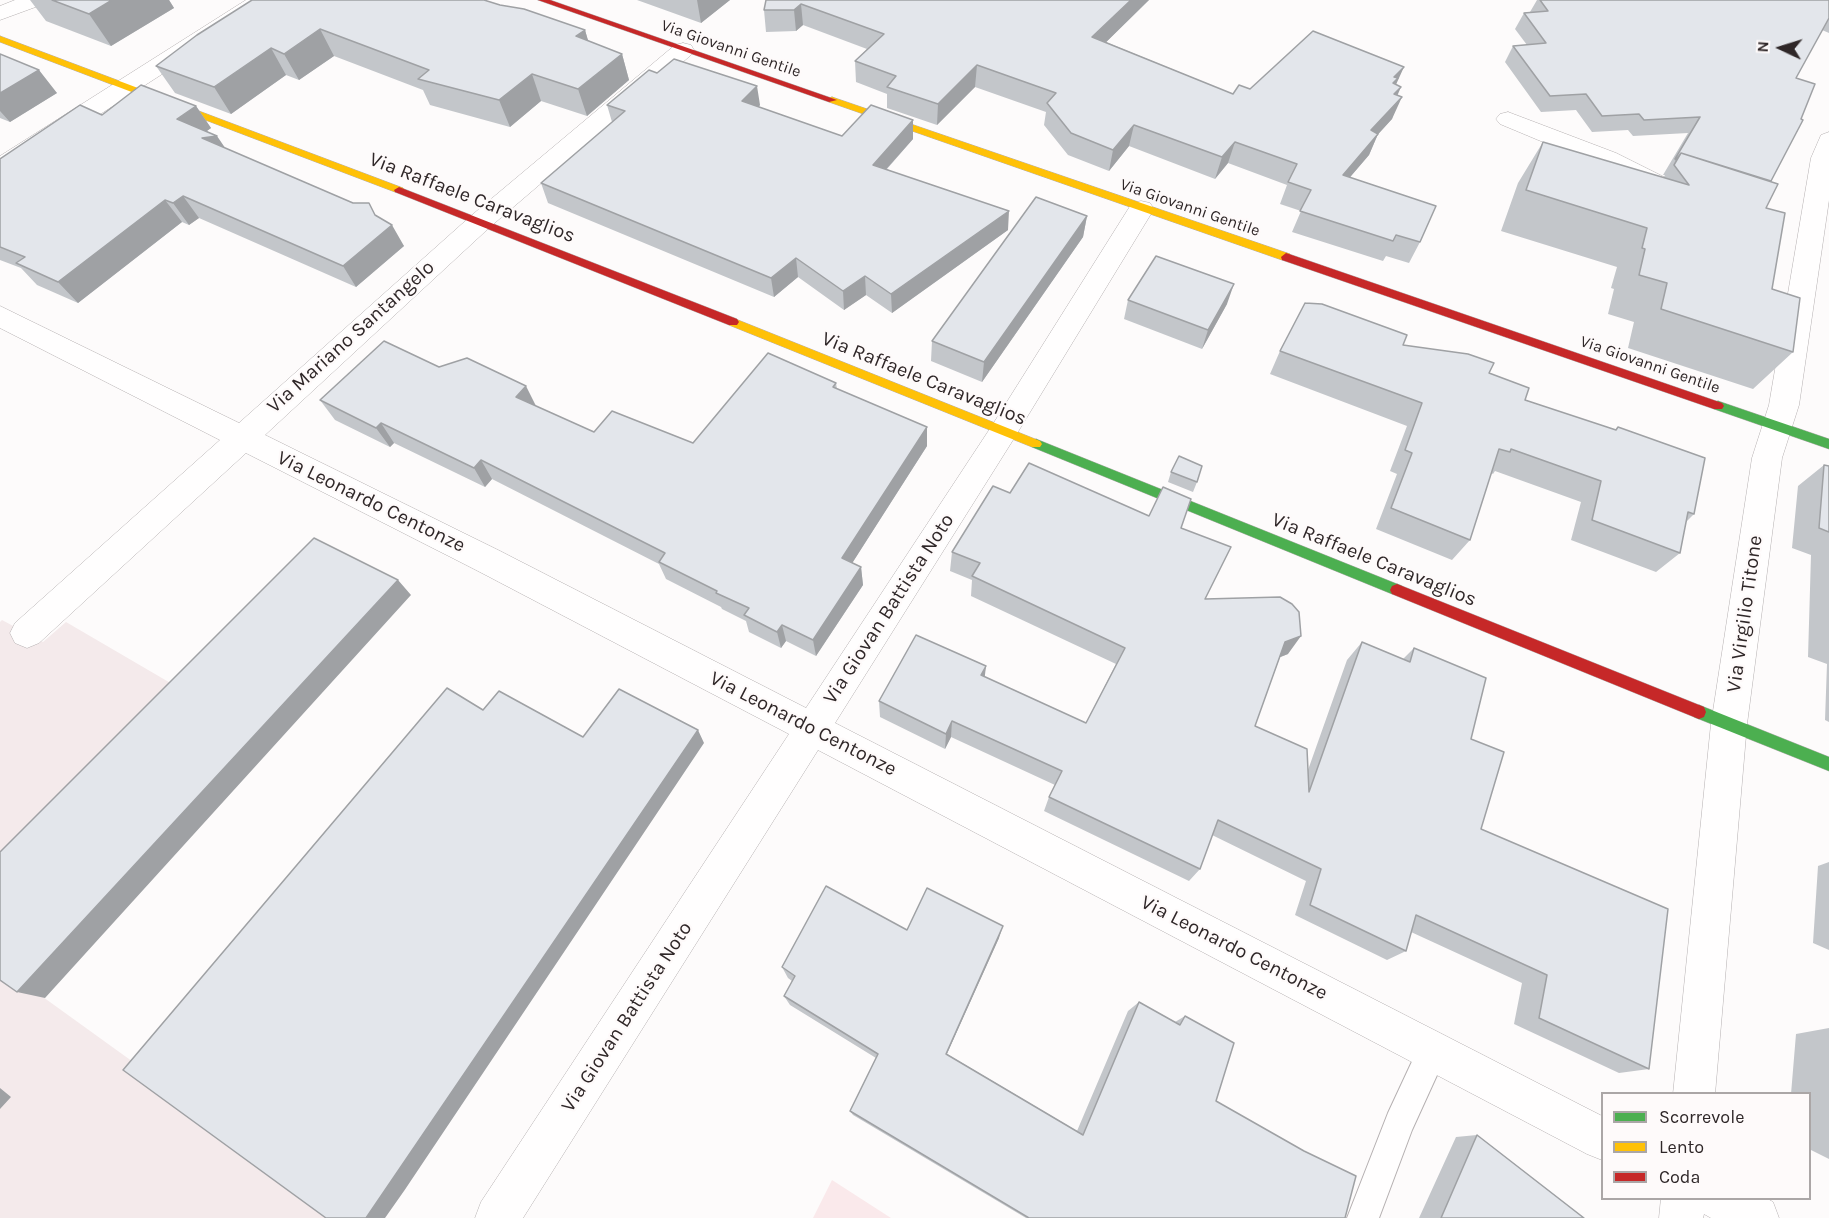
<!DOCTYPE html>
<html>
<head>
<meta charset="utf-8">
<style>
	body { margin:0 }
	#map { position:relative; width:1829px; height:1218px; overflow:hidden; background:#fdfbfb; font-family:Karla,sans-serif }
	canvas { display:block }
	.legend { position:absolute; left:1601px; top:1092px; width:210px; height:108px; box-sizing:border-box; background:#fefafa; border:2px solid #aba6a6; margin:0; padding:8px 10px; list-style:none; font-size:18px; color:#2f2728 }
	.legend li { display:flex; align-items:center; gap:12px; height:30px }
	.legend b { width:30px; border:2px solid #aba6a6 }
	.north { position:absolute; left:1751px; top:18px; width:60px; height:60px; -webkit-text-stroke:4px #fefafa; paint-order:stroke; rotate:274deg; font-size:16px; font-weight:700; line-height:24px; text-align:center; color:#2f2728 }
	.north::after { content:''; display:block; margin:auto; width:21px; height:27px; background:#2f2728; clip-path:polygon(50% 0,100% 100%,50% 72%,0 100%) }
</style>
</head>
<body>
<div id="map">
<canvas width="1829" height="1218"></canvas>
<ul class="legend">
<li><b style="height:8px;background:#4caf50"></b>Scorrevole</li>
<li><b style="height:8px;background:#ffc107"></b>Lento</li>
<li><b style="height:8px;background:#c62828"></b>Coda</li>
</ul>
<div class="north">N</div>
</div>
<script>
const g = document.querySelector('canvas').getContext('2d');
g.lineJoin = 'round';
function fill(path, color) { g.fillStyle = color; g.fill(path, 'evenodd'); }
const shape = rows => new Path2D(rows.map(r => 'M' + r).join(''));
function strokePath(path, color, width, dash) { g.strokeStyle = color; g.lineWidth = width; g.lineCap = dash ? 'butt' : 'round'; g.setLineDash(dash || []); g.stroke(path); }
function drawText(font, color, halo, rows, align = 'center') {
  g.font = font + ' Karla,sans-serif'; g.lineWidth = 4.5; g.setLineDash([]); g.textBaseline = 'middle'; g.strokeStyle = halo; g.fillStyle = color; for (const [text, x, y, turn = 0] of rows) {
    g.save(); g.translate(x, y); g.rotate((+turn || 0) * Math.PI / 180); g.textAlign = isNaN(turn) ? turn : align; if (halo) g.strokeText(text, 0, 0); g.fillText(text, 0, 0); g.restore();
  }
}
fill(shape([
	[2,620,43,642,66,622,191,695,0,889,0,622],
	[0,966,233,1134,346,1218,0,1218]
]), '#f4eaeb');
fill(shape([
	[832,1180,891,1218,813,1218]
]), '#fae9eb');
const lane = shape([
	[1433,1036,1444,1040,1448,1051,1412,1130,1379,1218,1347,1218,1388,1113,1422,1040,1433,1036]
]);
const street = shape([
	[15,0,44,0,41,5,0,20,0,6,15,0],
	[246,0,272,0,269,5,9,173,0,175,0,156,246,0],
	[683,43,691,45,694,50,691,55,490,227,265,435,500,551,806,708,993,424,1132,203,1141,201,1150,203,1154,209,1013,440,835,723,1602,1116,1602,1160,1587,1154,818,750,523,1218,475,1218,481,1202,789,734,478,571,246,453,39,643,27,648,15,643,10,633,15,623,220,440,0,328,0,306,239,423,472,215,675,45,683,43],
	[1508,112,1616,153,1666,178,1669,184,1666,190,1657,192,1648,190,1598,165,1500,124,1496,119,1500,114,1508,112],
	[1829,132,1829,200,1799,405,1782,458,1747,724,1715,1094,1673,1094,1711,724,1752,458,1769,405,1811,158,1821,135,1829,132],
	[1661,1198,1766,1198,1773,1202,1779,1218,1711,1218,1704,1214,1703,1218,1659,1218,1661,1198]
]);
const fast = shape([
	[1718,401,1829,439,1829,449,1714,409,1712,406,1714,403,1718,401],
	[1036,439,1402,586,1404,590,1402,594,1392,594,1032,447,1030,444,1036,439],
	[1699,705,1829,757,1829,771,1694,717,1692,712,1694,707,1699,705]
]);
const slow = shape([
	[0,36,403,188,404,190,403,192,395,192,0,42,0,36],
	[832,97,1290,254,1291,257,1290,260,1282,260,829,102,829,98,832,97],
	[733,318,1040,441,1042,444,1040,447,1032,447,729,325,727,322,733,318]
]);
const jam = shape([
	[538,0,550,0,837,100,829,102,538,0],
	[399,187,737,319,739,322,737,325,729,325,395,192,394,190,399,187],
	[1286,253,1722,403,1724,406,1722,409,1714,409,1282,260,1281,257,1286,253],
	[1397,584,1704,707,1706,712,1704,717,1699,719,1392,594,1390,590,1392,586,1397,584]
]);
strokePath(lane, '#b5b0b1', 2);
strokePath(street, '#b5b0b1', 1);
strokePath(fast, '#b5b0b1', 1);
strokePath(slow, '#b5b0b1', 1);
strokePath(jam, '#b5b0b1', 1);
fill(lane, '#fffefe');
fill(street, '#fffefe');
fill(fast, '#4caf50');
fill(slow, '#ffc107');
fill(jam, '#c62828');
fill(shape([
	[30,0,169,0,174,8,111,46,46,21],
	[637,0,730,0,701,23],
	[766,0,1149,0,1106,42,1233,94,1250,89,1396,84,1397,95,1392,119,1378,134,1369,155,1350,177,1420,242,1409,263,1386,256,1383,261,1292,232,1301,211,1280,204,1287,185,1228,163,1215,179,1129,146,1109,171,1068,155,1044,125,1046,112,975,87,937,125,887,108,887,94,856,82,855,61,867,49,803,25,796,31,766,32,764,10],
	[1537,0,1829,0,1829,33,1822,30,1796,78,1771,181,1766,208,1772,289,1793,352,1753,389,1628,348,1634,322,1608,314,1614,289,1611,288,1617,267,1501,231,1518,183,1543,142,1663,178,1665,175,1663,175,1688,133,1633,136,1628,130,1592,132,1576,110,1541,112,1505,62,1513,46,1527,45,1515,29,1524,13,1530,12],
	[500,5,585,30,588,41,622,54,629,80,587,116,541,101,510,127,430,105,423,90,334,56,299,80,286,75,231,114,175,93,156,66,197,35],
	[0,54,57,93,10,122,0,118],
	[657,73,760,105,759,107,842,136,913,139,887,169,1008,230,892,313,866,295,844,310,798,277,774,297,548,203,541,183,612,122,607,105],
	[196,106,211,128,207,131,226,149,376,216,404,246,356,287,199,218,189,225,182,222,78,303,37,285,21,268,0,260,0,159,102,115],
	[1087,216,1083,237,982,382,931,361,932,341],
	[1128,300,1227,304,1202,349,1124,319],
	[1403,345,1489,373,1525,400,1615,430,1618,427,1694,514,1686,522,1680,553,1656,572,1571,540,1581,502,1495,471,1493,474,1491,473,1470,540,1452,560,1376,529,1397,474,1390,471,1407,426,1270,374,1280,351],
	[439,367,536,406,594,432,693,443,836,383,837,389,927,446,852,563,861,567,863,585,816,656,786,641,781,648,749,632,746,621,722,609,721,607,666,579,659,564,492,479,485,487,394,443,390,447,335,420,320,400],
	[1824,465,1829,466,1829,722,1825,720,1827,664,1808,657,1811,555,1792,548,1798,486],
	[1171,472,1197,482,1193,492,1168,482],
	[1010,493,1149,516,1181,528,1205,599,1288,654,1280,657,1255,726,1308,770,1347,660,1362,642,1403,659,1414,648,1471,739,1481,829,1649,1069,1619,1073,1514,1024,1522,983,1411,932,1406,951,1387,960,1295,915,1306,881,1212,835,1200,869,1189,881,1044,811,1049,797,1055,785,951,737,945,749,880,717,879,701,986,666,984,677,1086,723,1116,664,971,596,972,580,950,571,952,552],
	[1829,862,1829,950,1813,943,1818,866],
	[907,930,999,938,947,1054,1077,1131,1128,1011,1139,1002,1175,1022,1185,1016,1216,1101,1345,1218,1026,1218,853,1115,850,1111,876,1058,790,1005,784,996,792,981,788,978,782,967],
	[1829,1028,1829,1159,1809,1149,1809,1094,1791,1094,1796,1034],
	[1477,1135,1584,1218,1419,1218,1456,1137]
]), '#c3c6ca');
fill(shape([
	[112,0,169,0,174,8,111,46,89,14],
	[697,0,730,0,701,23],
	[1131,0,1149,0,1089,59,1092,37],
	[801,4,803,25,796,31,794,10],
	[320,29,334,56,299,80,284,54],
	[585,30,593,57,576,36],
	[271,48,286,75,231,114,214,87],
	[622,54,629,80,587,116,578,89],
	[977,65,975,87,937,125,938,104],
	[1404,67,1394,89,1393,90,1394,77],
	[39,70,57,93,10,122,0,111,0,93],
	[532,74,541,101,510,127,499,100],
	[757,86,760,105,745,121,742,101],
	[1401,87,1392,108,1402,97,1392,119,1362,152,1371,130,1394,94],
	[196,106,211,128,193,141,177,119],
	[913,120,913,139,873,184,873,165],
	[1134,125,1129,146,1109,171,1113,150],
	[1378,134,1369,155,1334,196,1343,175],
	[217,136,232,158,202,138],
	[1235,142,1228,163,1215,179,1222,157],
	[183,196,199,218,189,225,173,203],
	[165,200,182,222,78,303,58,282],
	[1009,211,1008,230,892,313,891,294],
	[1087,216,1083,237,982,382,984,362],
	[392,225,404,246,356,287,343,266],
	[796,258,798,277,774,297,771,278],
	[865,276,866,295,844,310,843,291],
	[1234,284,1227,304,1202,349,1208,330],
	[526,386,536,406,516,397],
	[381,423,394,443,390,447,376,428],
	[927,427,927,446,844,576,842,558],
	[481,460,492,479,485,487,474,468],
	[861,567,863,585,816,656,813,640],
	[398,580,411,595,45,998,17,992],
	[782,625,786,641,781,648,777,632],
	[1301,636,1288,654,1273,660,1285,642],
	[986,666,984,683,981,675],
	[952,721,951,737,945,749,946,734],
	[698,730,704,743,404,1191,385,1218,366,1218],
	[1003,926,999,938,944,1060,946,1054],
	[0,1088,11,1097,0,1109]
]), '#9fa1a4');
const building = shape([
	[52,0,112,0,89,14,52,0],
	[252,0,484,0,500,5,524,9,585,30,576,36,622,54,578,89,532,74,499,100,418,79,429,70,320,29,284,54,271,48,214,87,156,66,197,35,252,0],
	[766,0,1131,0,1092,37,1233,94,1239,85,1250,89,1313,31,1404,67,1394,77,1398,78,1393,83,1401,87,1394,94,1402,97,1371,130,1378,134,1343,175,1436,206,1420,242,1396,235,1393,241,1300,211,1311,190,1288,182,1297,164,1235,142,1222,157,1134,125,1113,150,1071,133,1047,103,1056,93,977,65,938,104,887,87,896,76,855,61,884,34,801,4,794,10,764,10,766,0],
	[1540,0,1829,0,1829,18,1796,78,1815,84,1801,119,1803,120,1771,181,1681,153,1676,160,1675,159,1700,117,1644,120,1639,114,1602,116,1586,94,1550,96,1513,46,1546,43,1524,13,1548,11,1540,0],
	[0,54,39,70,0,93,0,54],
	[674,59,757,86,742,101,842,136,871,105,913,120,873,165,1009,211,891,294,865,276,843,291,796,258,771,278,541,183,625,111,607,105,649,70,657,73,674,59],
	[141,85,196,106,177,119,217,136,202,138,353,203,369,203,375,215,392,225,343,266,183,196,173,203,165,200,58,282,16,263,25,257,0,247,0,159,80,105,102,115,141,85],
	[1543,142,1689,185,1674,165,1681,153,1778,184,1766,208,1785,213,1772,289,1800,298,1793,352,1661,309,1667,283,1639,275,1645,249,1642,248,1647,228,1526,190,1543,142],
	[1036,197,1087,216,984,362,932,341,1036,197],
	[1156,256,1234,284,1208,330,1128,300,1156,256],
	[1305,303,1322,304,1407,335,1403,345,1468,354,1494,363,1489,373,1529,388,1525,400,1616,430,1618,427,1705,458,1694,514,1688,512,1680,553,1592,520,1601,481,1511,449,1510,452,1499,449,1470,540,1391,508,1412,453,1405,450,1422,403,1280,351,1305,303],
	[384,341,439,367,467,358,526,386,516,397,594,432,612,411,693,443,768,353,836,383,833,387,927,427,842,558,861,567,813,640,782,625,777,632,744,615,749,608,716,593,717,591,659,562,665,553,481,460,474,468,381,423,376,428,320,400,384,341],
	[1179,456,1202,466,1197,482,1171,472,1179,456],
	[1029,463,1149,516,1163,487,1191,499,1181,528,1231,547,1205,599,1280,597,1292,604,1299,612,1301,636,1285,642,1255,726,1307,749,1309,792,1362,642,1410,662,1414,648,1486,678,1471,739,1504,752,1481,829,1668,909,1649,1069,1539,1018,1547,975,1416,915,1406,951,1310,905,1321,869,1218,820,1200,869,1049,797,1062,771,952,721,946,734,879,701,916,635,986,666,981,675,1086,723,1125,648,972,576,980,563,952,552,993,486,1010,493,1029,463],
	[1824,465,1829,466,1829,532,1819,528,1824,465],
	[314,538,398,580,17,992,0,980,0,852,314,538],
	[447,688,483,710,499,691,583,737,619,689,698,730,366,1218,326,1218,123,1070,447,688],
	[826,886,907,930,927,888,1003,926,946,1054,1083,1135,1139,1002,1180,1025,1185,1016,1234,1043,1216,1101,1304,1151,1356,1176,1345,1218,1029,1218,850,1111,878,1054,784,996,795,976,782,967,826,886],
	[1477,1135,1584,1218,1441,1218,1477,1135]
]);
fill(building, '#e3e6eb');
strokePath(building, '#9fa1a4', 1.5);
drawText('16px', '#2f2728', '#fefafa', [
	["Via Giovanni Gentile",731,49,19],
	["Via Giovanni Gentile",1190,208,19],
	["Via Giovanni Gentile",1650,365,19]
]);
drawText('20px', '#2f2728', '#fefafa', [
	["Via Raffaele Caravaglios",472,198,21],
	["Via Mariano Santangelo",351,337,-42],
	["Via Raffaele Caravaglios",924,379,22],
	["Via Leonardo Centonze",371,502,26],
	["Via Raffaele Caravaglios",1374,560,22],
	["Via Giovan Battista Noto",889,609,-57],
	["Via Virgilio Titone",1745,614,-82],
	["Via Leonardo Centonze",803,724,27],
	["Via Leonardo Centonze",1234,948,27],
	["Via Giovan Battista Noto",627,1017,-57]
]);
</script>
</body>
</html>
